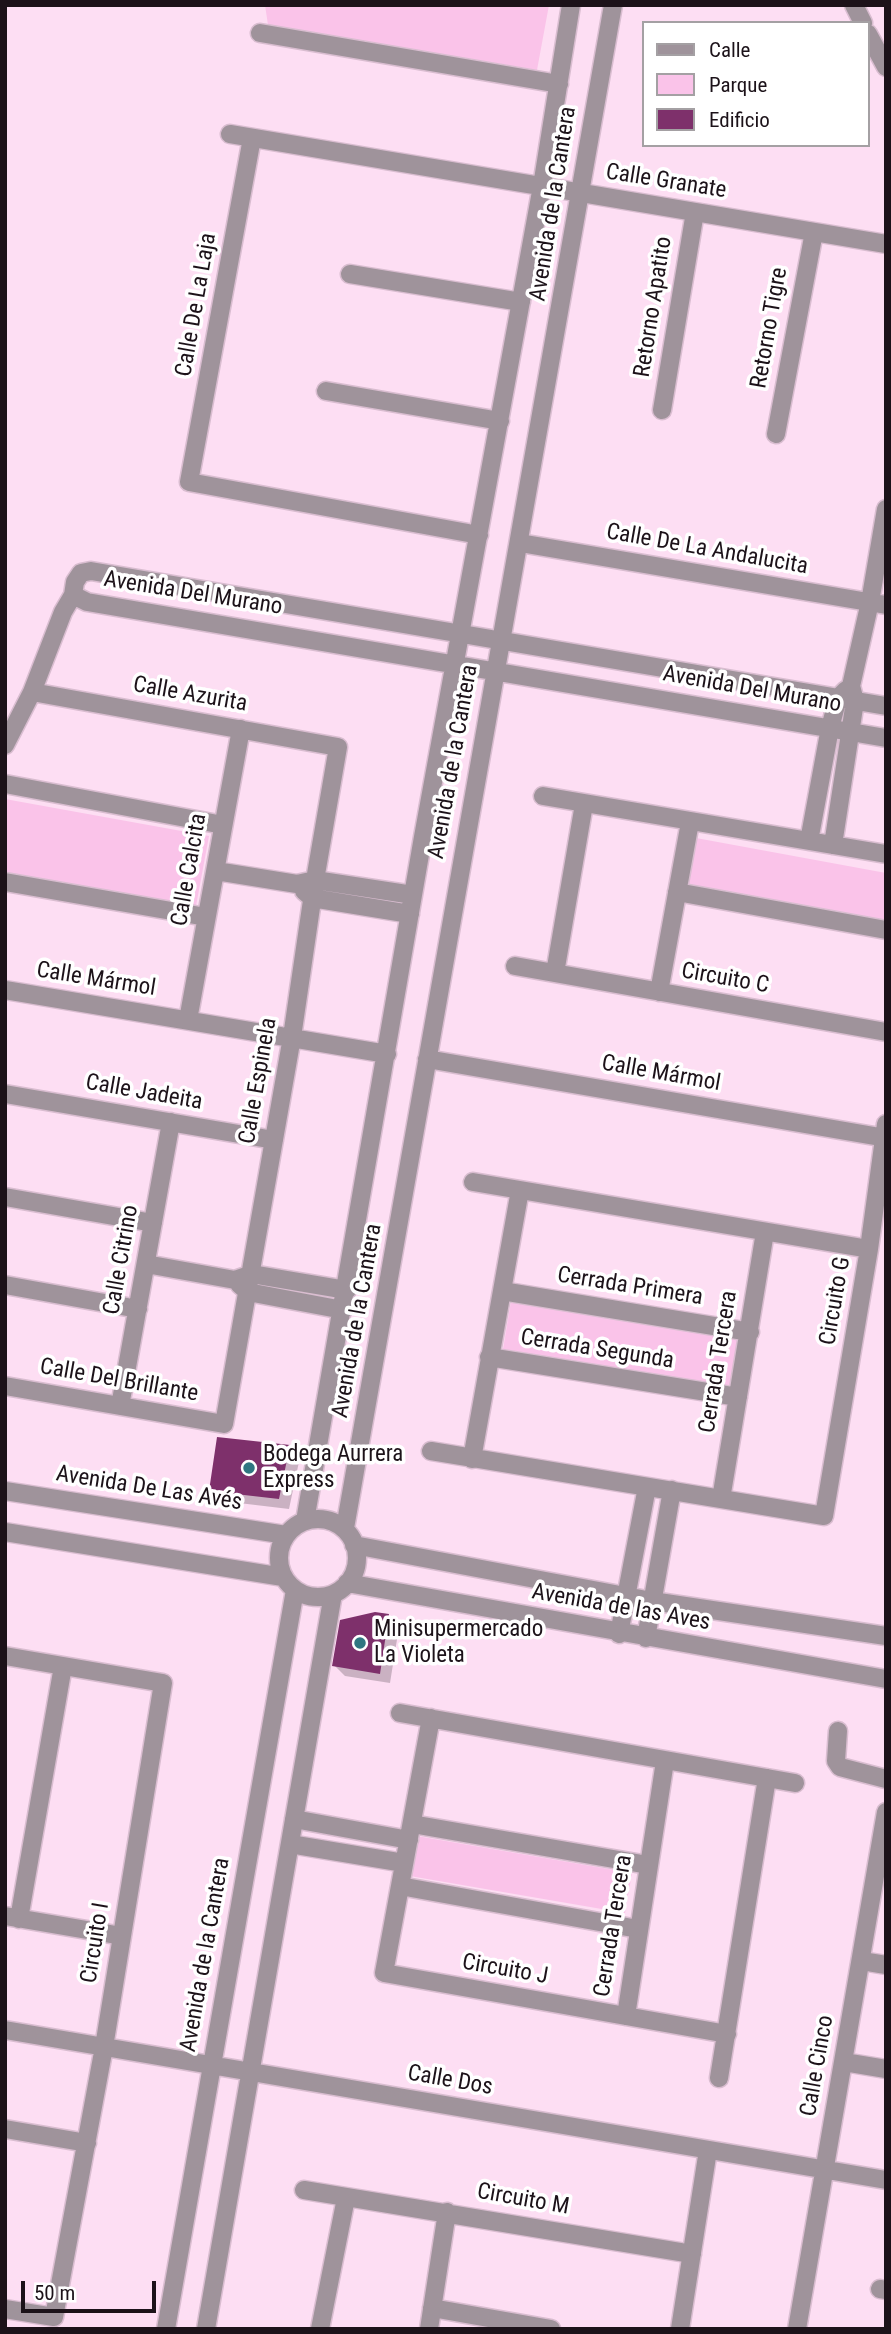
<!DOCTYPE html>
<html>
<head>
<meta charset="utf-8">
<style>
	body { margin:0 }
	#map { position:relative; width:891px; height:2334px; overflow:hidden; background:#fddef3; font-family:"Roboto Condensed",sans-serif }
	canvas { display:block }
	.frame { position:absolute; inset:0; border:7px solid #1c1219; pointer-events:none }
	.legend { position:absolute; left:642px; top:21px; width:228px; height:126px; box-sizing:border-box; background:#fff; border:2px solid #a4a0a3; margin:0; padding:9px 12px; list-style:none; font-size:21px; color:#1c1219 }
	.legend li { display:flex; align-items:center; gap:14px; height:35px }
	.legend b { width:35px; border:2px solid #a4a0a3 }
	.scale { position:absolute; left:21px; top:2281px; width:135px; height:32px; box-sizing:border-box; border:4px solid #1c1219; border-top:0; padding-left:9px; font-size:21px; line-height:24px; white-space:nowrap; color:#1c1219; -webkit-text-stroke:5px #fff; paint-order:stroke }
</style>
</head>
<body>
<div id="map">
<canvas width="891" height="2334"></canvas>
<div class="frame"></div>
<ul class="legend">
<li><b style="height:9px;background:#9f939b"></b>Calle</li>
<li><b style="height:19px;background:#fac3e9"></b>Parque</li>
<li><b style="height:19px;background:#7e306b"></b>Edificio</li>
</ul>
<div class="scale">50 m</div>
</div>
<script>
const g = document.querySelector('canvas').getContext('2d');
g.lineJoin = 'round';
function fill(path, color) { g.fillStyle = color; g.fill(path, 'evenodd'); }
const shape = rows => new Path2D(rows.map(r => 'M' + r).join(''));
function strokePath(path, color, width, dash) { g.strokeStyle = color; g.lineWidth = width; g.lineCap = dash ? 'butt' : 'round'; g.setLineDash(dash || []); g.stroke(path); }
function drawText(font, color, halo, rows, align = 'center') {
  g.font = font + ' "Roboto Condensed",sans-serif'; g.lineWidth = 7; g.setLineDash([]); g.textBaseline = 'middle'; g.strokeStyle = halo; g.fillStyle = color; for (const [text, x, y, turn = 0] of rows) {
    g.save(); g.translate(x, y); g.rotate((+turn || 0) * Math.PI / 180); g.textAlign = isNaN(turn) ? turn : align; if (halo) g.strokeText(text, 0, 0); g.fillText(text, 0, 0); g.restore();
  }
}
fill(shape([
	[265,5,549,5,537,70,268,25],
	[5,799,209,836,196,906,5,872],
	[696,838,886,873,886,920,687,884],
	[511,1301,738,1340,729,1388,503,1349],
	[411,1835,632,1873,625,1913,404,1875]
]), '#fac3e9');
fill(shape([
	[289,1447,300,1457,289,1509,222,1501,211,1490],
	[388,1616,399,1627,390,1683,345,1676,334,1665]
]), '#0003');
fill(shape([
	[217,1437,290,1445,279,1499,209,1491],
	[375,1612,389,1614,380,1674,332,1666,340,1620]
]), '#7e306b');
const minor = shape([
	[854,5,863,23],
	[260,33,559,84],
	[868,34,886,67],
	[230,134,886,244],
	[252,138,189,482,479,535],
	[350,274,521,302],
	[326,391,500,421],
	[662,410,695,212],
	[776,434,814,232],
	[520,543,886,605],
	[886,706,91,571,81,573,75,582,73,595,87,602,886,738],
	[5,745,32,692,63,612,73,595],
	[5,784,223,825],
	[543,796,886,854],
	[809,841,830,728,838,698,846,690],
	[833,845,855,701,851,686,870,602,886,509],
	[216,871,297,884,315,880,413,895],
	[5,882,206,917],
	[304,891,312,898,410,914],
	[677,892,886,930],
	[515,966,886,1032],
	[555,973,584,804],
	[5,990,387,1054],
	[659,992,690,822],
	[188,1020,241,729],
	[427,1059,886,1138],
	[5,1094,274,1140],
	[473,1182,869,1249],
	[5,1197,153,1223],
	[146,1264,235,1280,252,1274,347,1290],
	[239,1284,248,1292,343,1310],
	[5,1285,138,1309],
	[502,1291,750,1332],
	[489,1357,738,1397],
	[5,1386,224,1424,292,1037,315,880,338,747,32,692],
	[120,1406,171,1122],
	[431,1451,824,1516,869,1249,886,1124],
	[472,1459,520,1190],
	[5,1491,286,1535],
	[721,1499,765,1232],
	'279 1558a39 39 0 1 1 78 0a39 39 0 1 1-78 0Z',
	[305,1521,423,837,542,186,571,5],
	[345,1528,613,5],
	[5,1532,283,1577],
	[354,1545,652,1601,886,1636],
	[347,1583,886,1679],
	[619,1634,647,1487],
	[646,1638,672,1490],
	[5,1656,163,1683,104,2047,54,2317,5,2309],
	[400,1713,795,1783],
	[431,1718,384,1973,727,2034],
	[838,1731,836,1761,840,1767,886,1779],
	[294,1819,409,1840],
	[412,1824,648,1865],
	[290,1844,404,1863],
	[400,1886,638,1929],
	[5,1916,122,1936],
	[19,1919,63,1666],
	[862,1961,886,1965],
	[626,2016,665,1761],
	[5,2030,886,2180],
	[844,2062,886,2069],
	[719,2078,767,1778],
	[5,2129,87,2143],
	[304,2190,692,2254],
	[880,2289,886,2290],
	[432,2308,551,2329],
	[166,2329,295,1590],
	[206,2329,333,1594],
	[320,2329,346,2198],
	[429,2329,447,2212],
	[680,2329,708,2150],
	[797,2329,886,1812]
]);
strokePath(minor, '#d9bdd0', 21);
strokePath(minor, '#9f939b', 18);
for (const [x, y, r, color] of [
	[249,1468,7,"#2f7681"],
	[360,1643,7,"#2f7681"]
]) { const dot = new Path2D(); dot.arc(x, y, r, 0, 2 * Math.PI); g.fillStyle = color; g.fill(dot); strokePath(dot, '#fff', 2.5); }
drawText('23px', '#1c1219', '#fff', [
	["Calle Granate",666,182,9],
	["Avenida de la Cantera",554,204,-81],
	["Calle De La Laja",197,305,-80],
	["Retorno Apatito",654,307,-81],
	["Retorno Tigre",770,328,-80],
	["Calle De La Andalucita",707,550,10],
	["Avenida Del Murano",193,594,9],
	["Avenida Del Murano",752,690,10],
	["Calle Azurita",190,695,10],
	["Avenida de la Cantera",454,762,-80],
	["Calle Calcita",190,870,-80],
	["Circuito C",725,979,10],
	["Calle Mármol",96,980,9],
	["Calle Mármol",661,1074,10],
	["Calle Espinela",259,1081,-80],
	["Calle Jadeita",144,1093,10],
	["Calle Citrino",122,1260,-80],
	["Cerrada Primera",630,1287,9],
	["Circuito G",836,1301,-80],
	["Avenida de la Cantera",358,1321,-80],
	["Cerrada Segunda",597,1350,9],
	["Cerrada Tercera",719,1362,-81],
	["Calle Del Brillante",119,1381,10],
	["Avenida De Las Avés",149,1489,9],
	["Avenida de las Aves",621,1608,10],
	["Cerrada Tercera",614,1926,-81],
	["Circuito I",96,1943,-81],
	["Avenida de la Cantera",206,1955,-80],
	["Circuito J",505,1970,10],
	["Calle Cinco",818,2066,-80],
	["Calle Dos",450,2081,10],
	["Circuito M",523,2200,10]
]);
drawText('23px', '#1c1219', '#fff', [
	["Bodega Aurrera",263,1455],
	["Express",263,1481],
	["Minisupermercado",374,1630],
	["La Violeta",374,1656]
], 'left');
</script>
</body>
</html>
